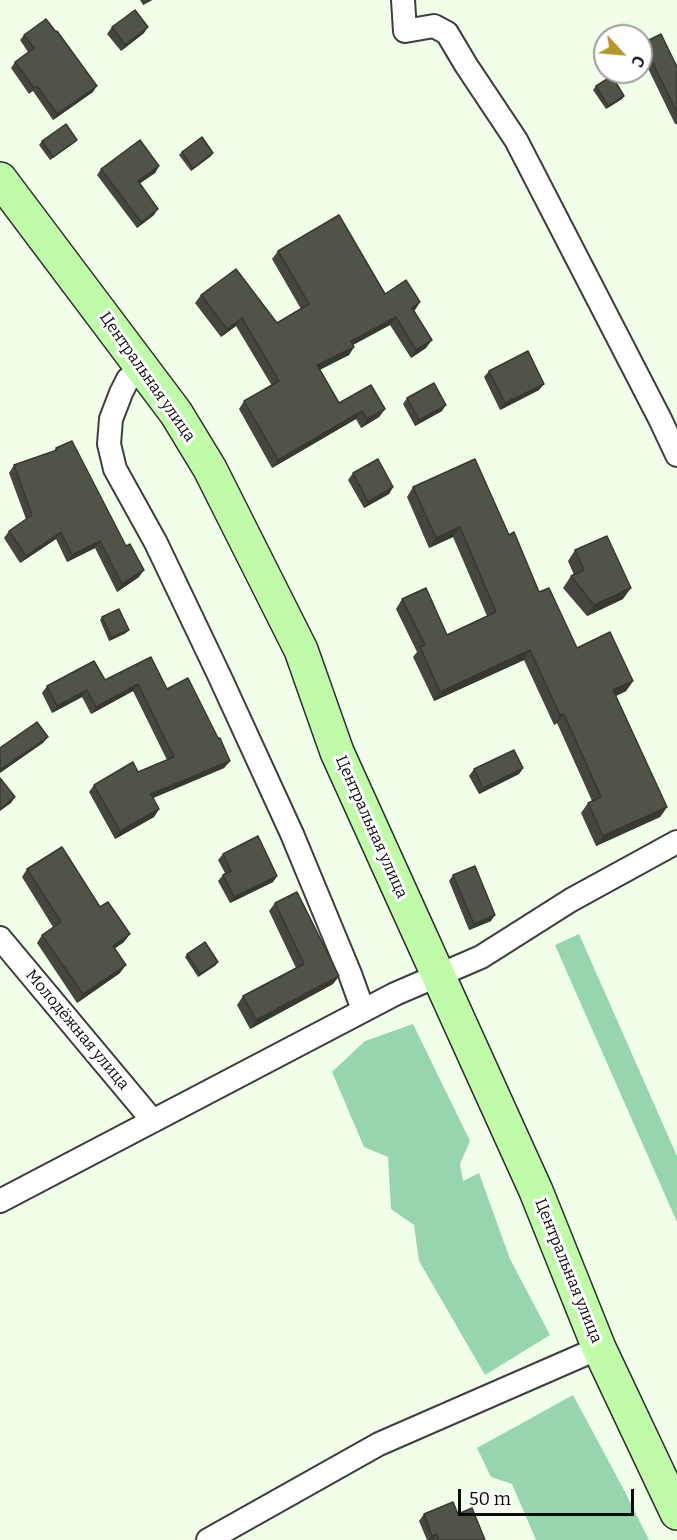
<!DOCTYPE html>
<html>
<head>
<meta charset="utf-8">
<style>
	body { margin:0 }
	#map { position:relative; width:677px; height:1540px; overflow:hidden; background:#f1fee9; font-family:Bitter,serif }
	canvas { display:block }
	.north { position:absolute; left:593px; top:24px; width:60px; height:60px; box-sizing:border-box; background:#fff; border:2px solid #9d9d9d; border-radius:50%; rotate:116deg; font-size:16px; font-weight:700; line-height:24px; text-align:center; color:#0b0b0b }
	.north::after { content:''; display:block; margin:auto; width:21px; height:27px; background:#b2952b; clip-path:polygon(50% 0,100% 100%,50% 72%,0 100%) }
	.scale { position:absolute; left:458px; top:1489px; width:176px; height:27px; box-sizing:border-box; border:3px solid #0b0b0b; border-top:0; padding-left:8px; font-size:18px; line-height:21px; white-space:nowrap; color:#0b0b0b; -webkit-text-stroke:4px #fff; paint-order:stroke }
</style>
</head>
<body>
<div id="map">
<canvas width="677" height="1540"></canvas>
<div class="north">С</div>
<div class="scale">50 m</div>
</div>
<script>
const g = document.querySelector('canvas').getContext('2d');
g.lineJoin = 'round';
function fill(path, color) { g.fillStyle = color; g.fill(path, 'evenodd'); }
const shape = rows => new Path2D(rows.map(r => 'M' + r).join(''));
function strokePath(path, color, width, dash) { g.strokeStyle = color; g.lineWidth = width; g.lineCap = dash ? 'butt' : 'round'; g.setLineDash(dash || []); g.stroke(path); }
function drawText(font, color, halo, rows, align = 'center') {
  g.font = font + ' Bitter,serif'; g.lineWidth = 6; g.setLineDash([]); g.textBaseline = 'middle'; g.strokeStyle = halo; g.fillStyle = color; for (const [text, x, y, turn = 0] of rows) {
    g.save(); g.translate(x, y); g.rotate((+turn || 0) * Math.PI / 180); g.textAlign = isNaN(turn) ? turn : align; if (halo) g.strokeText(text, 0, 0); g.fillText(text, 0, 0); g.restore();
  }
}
fill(shape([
	[579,934,677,1156,677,1222,555,945],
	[413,1024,470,1141,460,1164,463,1181,479,1173,510,1259,550,1335,485,1375,419,1261,414,1225,391,1209,388,1157,364,1147,332,1072,365,1041],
	[573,1395,623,1488,649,1540,536,1540,512,1484,491,1477,477,1448]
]), '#96d5ae');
const street = shape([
	[403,0,405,31,434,26,447,33,466,65,516,140,660,419,677,455],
	[142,367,128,379,121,393,111,419,109,444,115,469,156,543,219,675,292,834,350,974,363,1010],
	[0,938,153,1121],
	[0,1201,395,994,481,957,571,900,677,842],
	[208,1540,379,1444,599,1348]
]);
const secondary = shape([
	[0,179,176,413,210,469,301,650,337,752,536,1191,599,1348,677,1513]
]);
strokePath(street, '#3e3e3e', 26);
strokePath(secondary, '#2d2d2d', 36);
strokePath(street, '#fff', 22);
strokePath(secondary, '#bffba8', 33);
fill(shape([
	[140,0,152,0,143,5],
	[112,27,144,33,121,51,107,34],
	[24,35,93,92,53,120,33,91,29,94,11,68,15,62,28,52,20,40],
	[643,43,677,67,677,124,675,124,641,54,641,46],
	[596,86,624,96,622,99,606,109,593,90],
	[77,140,74,143,50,160,39,145,42,141],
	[182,152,211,156,191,171,179,155],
	[159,166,155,173,139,184,154,215,137,228,97,175,101,169],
	[278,251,385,294,420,302,414,311,426,348,411,358,390,325,353,345,354,347,349,355,320,369,339,403,385,409,379,417,361,428,356,419,272,468,239,409,244,401,272,386,236,326,221,337,195,303,201,295,277,323,301,309,272,259],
	[489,371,539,390,500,410,484,377],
	[407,398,442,411,415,426,403,404],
	[56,448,139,577,117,592,95,548,67,562,56,539,20,563,4,538,9,531,26,519,9,473,14,465,54,451],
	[353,473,393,487,389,494,364,508,348,480],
	[413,487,509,535,539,592,577,648,633,681,626,691,616,696,667,807,660,817,596,846,581,813,588,803,592,801,557,723,554,725,524,660,434,701,413,657,417,652,396,609,402,599,447,635,487,616,453,537,429,548,407,497],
	[575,550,623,599,587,616,563,588,571,576,574,575,568,561],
	[102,617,126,633,109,641,100,620],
	[151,657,167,689,230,761,224,768,153,798,159,809,154,817,115,839,89,792,94,785,138,772,167,760,133,691,91,714,82,697,52,713,42,693,47,686,105,680],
	[523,768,519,774,479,794,469,776,474,769],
	[223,854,277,876,273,882,230,903,218,881,223,875,225,873,218,860],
	[27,869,100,907,124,942,115,948,120,973,77,1003,37,943,42,935,53,927,22,877],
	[453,875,491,921,469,930,449,881],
	[275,903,339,976,333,984,250,1029,237,1005,243,996,296,968,269,911],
	[187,954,216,965,198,977,185,957],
	[424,1514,458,1514,485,1540,427,1540,419,1521]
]), '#45473e');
fill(shape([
	[147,0,152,0,143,5],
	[148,27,144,33,121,51,125,45],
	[97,86,93,92,53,120,57,114],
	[624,96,622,99,606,109,608,106],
	[77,140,74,143,50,160,53,157],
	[213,153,211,156,191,171,193,168],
	[159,166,155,173,133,188,138,181],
	[158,209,154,215,137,228,141,222],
	[420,302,415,310,406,316,412,308],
	[396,317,390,325,345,349,351,341],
	[242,318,236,326,221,337,227,329],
	[432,340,426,348,411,358,416,350],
	[354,347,349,355,312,374,317,365],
	[544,384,539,390,500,410,505,403],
	[446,405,442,411,415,426,419,420],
	[385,409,379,417,361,428,367,419],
	[362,411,356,419,272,468,278,460],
	[393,487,389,494,364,508,368,502],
	[460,527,453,537,429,548,436,538],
	[61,532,56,539,20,563,26,556],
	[100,541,95,548,67,562,72,555],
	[144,570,139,577,117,592,122,584],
	[631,588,623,599,587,616,594,605],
	[129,630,126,633,109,641,111,637],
	[530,650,524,660,434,701,440,692],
	[633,681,626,691,607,700,613,690],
	[138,684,133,691,91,714,96,707],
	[87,690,82,697,52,713,57,706],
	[564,714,557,723,554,725,560,715],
	[48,737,43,743,0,773,0,770],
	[230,761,224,768,146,801,151,794],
	[523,768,519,774,479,794,483,788],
	[15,797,11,803,0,811,0,809],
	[667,807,660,817,596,846,603,836],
	[159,809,154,817,115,839,120,831],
	[277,876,273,882,230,903,234,897],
	[495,915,491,921,469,930,474,924],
	[130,934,124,942,107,954,113,946],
	[218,962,216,965,198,977,200,974],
	[126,965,120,973,77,1003,83,994],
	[339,976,333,984,250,1029,256,1020],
	[437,1534,432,1540,429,1540,432,1536]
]), '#383a32');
const building = shape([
	[135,10,148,27,125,45,112,27,135,10],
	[46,19,56,32,57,31,97,86,57,114,37,86,34,88,15,62,34,48,24,35,46,19],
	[661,34,677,67,677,113,643,43,661,34],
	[612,76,624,96,608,106,596,86,612,76],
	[66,124,77,140,53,157,42,141,66,124],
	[202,137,213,153,193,168,182,152,202,137],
	[140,140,159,166,138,181,158,209,141,222,101,169,140,140],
	[339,215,385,294,406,280,420,302,412,308,432,340,416,350,396,317,351,341,354,347,317,365,339,403,371,385,385,409,367,419,362,411,278,460,244,401,279,381,242,318,227,329,201,295,236,269,277,323,309,304,278,251,339,215],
	[528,351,544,384,505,403,489,371,528,351],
	[434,383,446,405,419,420,407,398,434,383],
	[72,441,126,546,130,544,144,570,122,584,100,541,72,555,61,532,26,556,9,531,32,515,14,465,57,450,56,448,72,441],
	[378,459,393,487,368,502,353,473,378,459],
	[475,459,509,535,514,532,539,592,549,588,577,648,610,632,633,681,613,690,667,807,603,836,588,803,601,797,564,714,560,715,530,650,440,692,420,647,425,645,402,599,426,588,447,635,496,612,460,527,436,538,413,487,475,459],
	[607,536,631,588,594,605,571,576,584,570,575,550,607,536],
	[119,609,129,630,111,637,102,617,119,609],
	[151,657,167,689,188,678,218,738,220,738,230,761,151,794,159,809,120,831,94,785,133,762,138,772,174,757,138,684,96,707,87,690,57,706,47,686,94,661,105,680,151,657],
	[37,722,48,737,0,770,0,748,37,722],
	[514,750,523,768,483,788,474,769,514,750],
	[0,778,15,797,0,809,0,778],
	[258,836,277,876,234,897,223,875,231,871,223,854,258,836],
	[62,847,100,907,108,902,130,934,113,946,126,965,83,994,42,935,61,922,27,869,62,847],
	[475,866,495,915,474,924,453,875,475,866],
	[297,892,339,976,256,1020,243,996,304,964,275,903,297,892],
	[205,942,218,962,200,974,187,954,205,942],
	[453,1502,458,1514,472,1508,485,1540,439,1540,437,1534,432,1536,424,1514,453,1502]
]);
fill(building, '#505348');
strokePath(building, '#383a32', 1.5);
drawText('16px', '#0b0b0b', '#fff', [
	["Центральная улица",147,377,55],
	["Центральная улица",371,827,66],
	["Молодёжная улица",77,1030,50],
	["Центральная улица",568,1271,68]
]);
</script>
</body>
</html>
